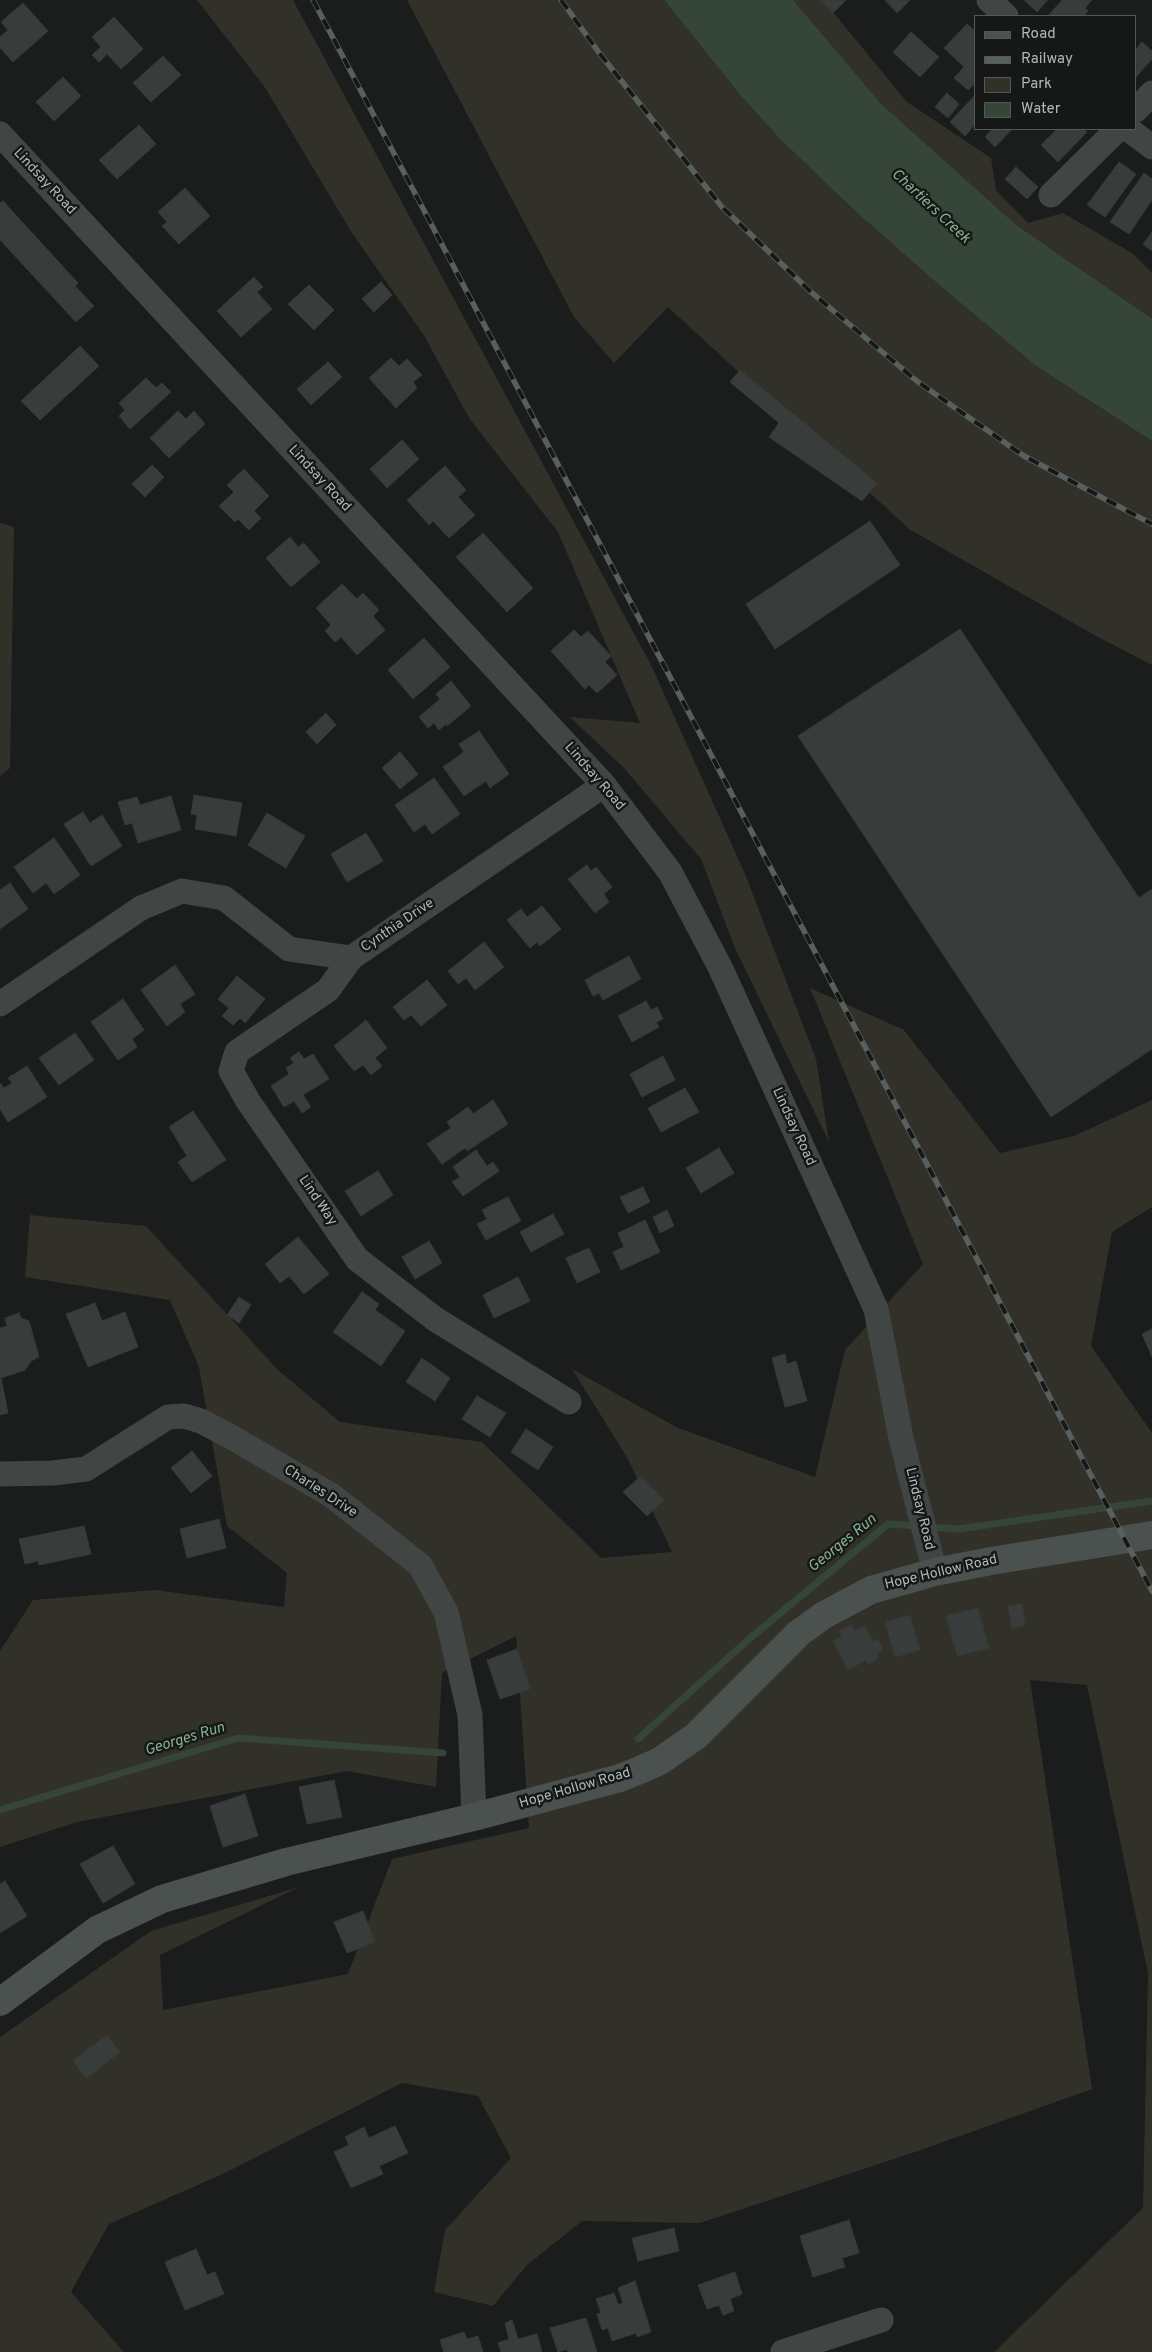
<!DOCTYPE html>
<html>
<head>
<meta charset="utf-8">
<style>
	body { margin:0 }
	#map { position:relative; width:1152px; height:2352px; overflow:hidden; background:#1b1d1c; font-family:Overpass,sans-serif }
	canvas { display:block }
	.legend { position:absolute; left:974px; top:15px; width:162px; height:115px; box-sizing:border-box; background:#161817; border:1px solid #535956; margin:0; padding:6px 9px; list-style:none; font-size:15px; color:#aebbb4 }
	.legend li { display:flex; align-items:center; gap:10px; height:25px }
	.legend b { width:25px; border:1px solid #535956 }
</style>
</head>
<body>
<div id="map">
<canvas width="1152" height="2352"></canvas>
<ul class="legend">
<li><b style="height:6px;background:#4a514e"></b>Road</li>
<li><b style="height:6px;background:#58605d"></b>Railway</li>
<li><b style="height:14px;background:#323129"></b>Park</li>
<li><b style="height:14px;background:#354538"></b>Water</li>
</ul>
</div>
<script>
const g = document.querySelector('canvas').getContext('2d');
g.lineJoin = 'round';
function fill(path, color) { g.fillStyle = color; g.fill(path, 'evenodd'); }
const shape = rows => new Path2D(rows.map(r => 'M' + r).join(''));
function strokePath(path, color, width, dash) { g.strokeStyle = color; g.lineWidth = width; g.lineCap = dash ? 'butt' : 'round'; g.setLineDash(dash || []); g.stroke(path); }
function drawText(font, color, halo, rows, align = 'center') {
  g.font = font + ' Overpass,sans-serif'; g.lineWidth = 5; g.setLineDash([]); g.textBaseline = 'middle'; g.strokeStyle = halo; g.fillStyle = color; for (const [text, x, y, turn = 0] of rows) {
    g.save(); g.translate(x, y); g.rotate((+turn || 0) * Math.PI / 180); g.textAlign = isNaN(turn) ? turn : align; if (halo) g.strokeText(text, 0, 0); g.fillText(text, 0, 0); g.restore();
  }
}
fill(shape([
	[197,0,293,0,652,667,745,874,816,1059,829,1142,735,948,701,859,625,769,570,717,640,723,558,532,469,418,425,337,352,233,264,86],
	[407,0,664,0,741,96,780,139,854,210,939,285,1036,366,1152,441,1152,665,1096,636,909,529,668,307,614,363,574,317],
	[779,0,823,0,907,102,991,158,996,190,1028,223,1063,213,1132,253,1152,273,1152,341,953,196],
	[0,523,14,527,10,768,0,776],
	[810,988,904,1030,1000,1153,1074,1136,1152,1100,1152,1207,1112,1232,1091,1346,1152,1433,1152,2352,994,2352,1143,2208,1148,1973,1087,1685,1030,1680,1092,2089,915,2152,700,2223,582,2221,527,2265,493,2306,434,2292,445,2230,511,2158,478,2096,402,2083,225,2173,109,2224,71,2292,124,2352,0,2352,0,2037,151,1931,299,1887,160,1955,163,2010,348,1974,392,1859,529,1828,516,1636,442,1673,436,1787,347,1771,77,1822,0,1847,0,1651,33,1600,154,1590,284,1607,287,1573,227,1526,199,1367,170,1300,25,1277,30,1215,146,1226,278,1370,340,1422,482,1442,601,1558,672,1552,628,1459,572,1369,678,1428,815,1477,845,1350,923,1264]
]), '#323129');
fill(shape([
	[664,0,793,0,881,104,1016,225,1152,319,1152,441,1036,366,939,285,854,210,780,139,741,96]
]), '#354538');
strokePath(shape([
	[928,1527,959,1529,1152,1501],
	[638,1739,749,1639,888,1524,918,1526],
	[0,1810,238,1738,443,1753]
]), '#354538', 7);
const building = shape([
	[821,0,846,0,833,13,821,0],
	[885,0,910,0,897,13,885,0],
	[1024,0,1048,0,1037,12,1024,0],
	[1062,0,1092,0,1085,8,1088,11,1084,16,1048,16,1062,0],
	[23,3,48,31,13,62,0,48,0,37,8,30,1,22,23,3],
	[114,17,143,49,121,69,107,54,99,62,92,55,101,47,92,37,114,17],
	[967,24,976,32,976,82,968,90,954,78,964,67,944,48,967,24],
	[911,32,939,57,920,77,893,52,911,32],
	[1142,42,1152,51,1152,59,1136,77,1136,49,1142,42],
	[163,56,181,75,151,102,133,83,163,56],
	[63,77,81,96,54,121,36,102,63,77],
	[947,93,959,104,948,118,935,107,947,93],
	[976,94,976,123,965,136,950,122,976,94],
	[139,125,156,144,117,179,99,160,139,125],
	[992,129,1012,129,995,147,985,137,992,129],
	[1057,129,1083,129,1087,132,1058,162,1041,145,1057,129],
	[1119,162,1136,174,1105,217,1087,205,1119,162],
	[1016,167,1038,187,1027,199,1005,179,1016,167],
	[1144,173,1152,179,1152,200,1129,234,1110,222,1144,173],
	[185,188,210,216,179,244,162,226,167,222,158,212,185,188],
	[3,201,78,283,75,286,94,306,76,322,0,240,0,203,3,201],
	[1152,232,1152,251,1143,244,1152,232],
	[254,277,263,287,257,292,272,309,241,337,217,311,254,277],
	[381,282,392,295,374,312,362,299,381,282],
	[309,285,334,310,314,330,288,304,309,285],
	[80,346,99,366,40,420,21,401,80,346],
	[391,358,399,366,407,359,422,375,413,382,417,388,396,408,369,378,391,358],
	[328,362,342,377,311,405,297,389,328,362],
	[740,370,877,483,862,501,769,437,779,423,730,382,740,370],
	[146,378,156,388,162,383,171,392,130,429,119,416,125,410,119,403,146,378],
	[178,411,186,419,194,411,205,424,169,458,150,438,178,411],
	[402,440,419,459,387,488,370,469,402,440],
	[152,465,164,477,145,497,132,484,152,465],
	[445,466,466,490,458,497,475,515,449,538,433,521,429,525,407,500,445,466],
	[244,469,269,496,254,511,261,518,249,530,238,519,235,522,219,506,234,492,227,485,244,469],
	[870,521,900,565,775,649,746,604,870,521],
	[483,533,533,588,507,612,456,557,483,533],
	[290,537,298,547,304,543,320,562,291,587,266,558,290,537],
	[342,584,357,599,363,593,379,610,373,616,385,630,357,655,341,637,335,642,325,631,331,625,316,608,342,584],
	[960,629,1139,898,1152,889,1152,1049,1051,1117,798,736,960,629],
	[574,630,581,637,588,631,611,656,605,662,617,675,597,693,589,685,585,689,551,651,574,630],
	[424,638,450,667,413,699,388,670,424,638],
	[451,681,471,706,447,726,446,724,439,730,434,723,428,728,419,717,440,699,436,694,451,681],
	[326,713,336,725,317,744,306,732,326,713],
	[479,731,509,774,490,788,486,781,464,796,443,767,464,752,459,744,479,731],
	[400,752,418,774,400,789,382,768,400,752],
	[434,778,460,814,432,834,425,824,414,832,395,805,434,778],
	[194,795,242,803,236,836,195,829,197,815,191,814,194,795],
	[171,796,181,830,138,843,132,823,125,825,118,802,137,797,140,805,171,796],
	[83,812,90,823,102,815,122,846,91,866,64,824,83,812],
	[267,813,305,836,286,868,248,845,267,813],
	[366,833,383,861,347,882,331,854,366,833],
	[54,838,80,875,54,894,46,883,33,893,14,867,54,838],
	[587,865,591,871,596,867,612,887,604,894,609,902,595,913,568,879,587,865],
	[10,883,28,909,0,929,0,890,10,883],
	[542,906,561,929,540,946,537,942,530,948,507,920,521,909,527,917,542,906],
	[484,942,504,967,475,990,466,978,458,984,448,971,484,942],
	[629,956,641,979,603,1000,599,993,593,996,585,980,629,956],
	[175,965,195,994,180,1004,185,1012,167,1026,141,990,175,965],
	[237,976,265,999,245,1023,240,1018,233,1025,222,1016,229,1008,218,999,237,976],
	[427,980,447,1005,421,1026,411,1015,404,1020,393,1007,427,980],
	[123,999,144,1030,132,1039,137,1047,118,1060,91,1022,123,999],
	[646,1001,651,1010,657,1007,663,1019,656,1022,659,1027,632,1042,618,1016,646,1001],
	[366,1020,387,1048,375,1058,382,1066,371,1075,363,1065,354,1071,334,1046,366,1020],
	[75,1033,94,1060,59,1085,39,1058,75,1033],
	[299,1052,304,1059,313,1054,329,1079,303,1095,311,1107,302,1113,294,1101,284,1107,271,1086,289,1074,286,1068,294,1063,290,1058,299,1052],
	[663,1056,675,1080,642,1097,630,1074,663,1056],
	[27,1066,47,1097,8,1122,0,1109,0,1083,4,1088,12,1083,8,1078,27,1066],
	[685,1088,699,1112,661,1132,648,1108,685,1088],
	[493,1100,508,1124,467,1151,465,1148,442,1164,427,1144,451,1128,447,1122,468,1107,473,1114,493,1100],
	[193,1111,226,1160,192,1182,178,1162,187,1156,169,1127,193,1111],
	[719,1148,734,1173,701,1193,686,1168,719,1148],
	[476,1150,487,1166,493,1162,499,1171,463,1196,452,1182,460,1177,453,1167,476,1150],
	[378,1171,393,1195,361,1216,345,1191,378,1171],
	[643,1187,650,1202,628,1213,620,1197,643,1187],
	[508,1197,521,1221,486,1240,477,1224,487,1219,482,1210,508,1197],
	[667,1210,674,1226,660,1233,653,1217,667,1210],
	[553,1214,564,1234,531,1252,520,1232,553,1214],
	[645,1220,660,1252,621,1270,613,1252,624,1247,618,1233,645,1220],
	[298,1237,329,1274,304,1294,289,1276,280,1283,265,1264,298,1237],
	[429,1241,442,1263,415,1279,402,1257,429,1241],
	[589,1248,600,1272,577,1283,566,1258,589,1248],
	[518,1277,530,1301,494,1318,483,1295,518,1277],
	[362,1292,379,1304,375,1310,405,1331,381,1366,333,1332,362,1292],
	[239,1297,251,1305,239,1323,227,1315,239,1297],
	[95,1303,102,1321,125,1312,138,1347,88,1367,66,1314,95,1303],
	[19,1313,21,1318,29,1321,39,1357,31,1361,25,1370,1,1378,8,1413,0,1415,0,1328,7,1326,5,1318,19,1313],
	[1152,1329,1152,1357,1142,1334,1152,1329],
	[785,1354,787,1364,796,1361,807,1401,785,1407,772,1358,785,1354],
	[422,1358,450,1378,435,1401,406,1382,422,1358],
	[477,1396,506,1413,490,1437,462,1419,477,1396],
	[526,1429,553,1447,538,1470,511,1452,526,1429],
	[192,1451,212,1476,191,1493,171,1468,192,1451],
	[641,1476,664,1500,647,1516,623,1492,641,1476],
	[219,1519,226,1548,187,1558,180,1529,219,1519],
	[84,1526,91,1554,39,1565,38,1561,25,1564,19,1539,84,1526],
	[1022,1604,1025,1625,1012,1628,1008,1606,1022,1604],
	[978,1608,989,1648,957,1656,946,1616,978,1608],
	[910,1615,920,1650,895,1657,885,1622,910,1615],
	[851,1624,855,1631,865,1626,873,1642,878,1639,883,1650,877,1653,879,1658,868,1664,866,1660,848,1670,833,1641,842,1636,839,1631,851,1624],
	[517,1649,530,1689,500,1699,487,1660,517,1649],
	[334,1780,342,1817,307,1824,299,1787,334,1780],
	[245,1794,258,1836,223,1847,210,1806,245,1794],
	[113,1846,135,1884,103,1903,80,1864,113,1846],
	[5,1881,27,1916,0,1933,0,1884,5,1881],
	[363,1911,375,1942,347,1953,334,1922,363,1911],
	[107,2035,120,2052,86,2078,73,2061,107,2035],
	[395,2126,408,2153,379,2166,383,2174,351,2188,334,2152,349,2145,345,2137,364,2127,369,2138,395,2126],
	[849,2220,859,2253,842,2258,845,2267,813,2277,800,2236,849,2220],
	[674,2228,679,2251,638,2261,632,2238,674,2228],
	[196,2249,207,2275,215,2272,224,2294,185,2310,165,2262,196,2249],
	[735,2272,742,2294,730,2299,734,2311,723,2315,719,2305,707,2309,698,2285,735,2272],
	[635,2281,651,2332,637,2337,636,2333,612,2341,608,2328,602,2330,597,2314,601,2313,596,2299,614,2293,618,2305,623,2303,618,2288,635,2281],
	[586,2318,597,2352,568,2352,567,2349,558,2352,550,2328,586,2318],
	[512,2320,518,2339,537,2334,542,2352,501,2352,498,2343,509,2339,505,2323,512,2320],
	[464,2332,467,2339,478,2336,483,2352,444,2352,440,2340,464,2332]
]);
fill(building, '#383c3b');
strokePath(building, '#353938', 1);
strokePath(shape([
	[989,0,1006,16],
	[1136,110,1152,93],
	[1128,129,1152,147],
	[0,134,604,785,670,872,720,967,876,1309,901,1438,935,1572],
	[1051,195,1118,129],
	[351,958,328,990,237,1052,231,1071,248,1101,357,1259,435,1319,569,1402],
	[0,1004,141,908,182,891,224,898,289,949,351,958,604,785],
	[0,1474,53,1473,86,1469,168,1417,184,1416,201,1421,233,1438,331,1495,420,1565,446,1612,470,1715,474,1817],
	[783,2352,881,2320]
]), '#414644', 25);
strokePath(shape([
	[0,2002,97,1930,162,1899,286,1862,474,1817,620,1778,640,1770,660,1761,696,1736,799,1633,824,1615,871,1590,935,1572,991,1561,1152,1535]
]), '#4a514e', 28);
const rail = shape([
	[313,0,1152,1591],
	[561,0,600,54,722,207,811,292,918,382,1024,456,1152,524]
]);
strokePath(rail, '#58605d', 5.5);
strokePath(rail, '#161817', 4, [11]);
drawText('14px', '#aebbb4', '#161817', [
	["Lindsay Road",44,182,47],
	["Lindsay Road",319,479,47],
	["Lindsay Road",594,777,49],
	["Cynthia Drive",398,926,-34],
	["Lindsay Road",793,1127,65],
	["Lind Way",317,1201,56],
	["Charles Drive",320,1492,33],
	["Lindsay Road",919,1509,76],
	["Hope Hollow Road",941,1573,-13],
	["Hope Hollow Road",575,1789,-16]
]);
drawText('italic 15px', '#89b392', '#161817', [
	["Chartiers Creek",930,207,43],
	["Georges Run",843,1544,-39],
	["Georges Run",185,1740,-17]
]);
</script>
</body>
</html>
